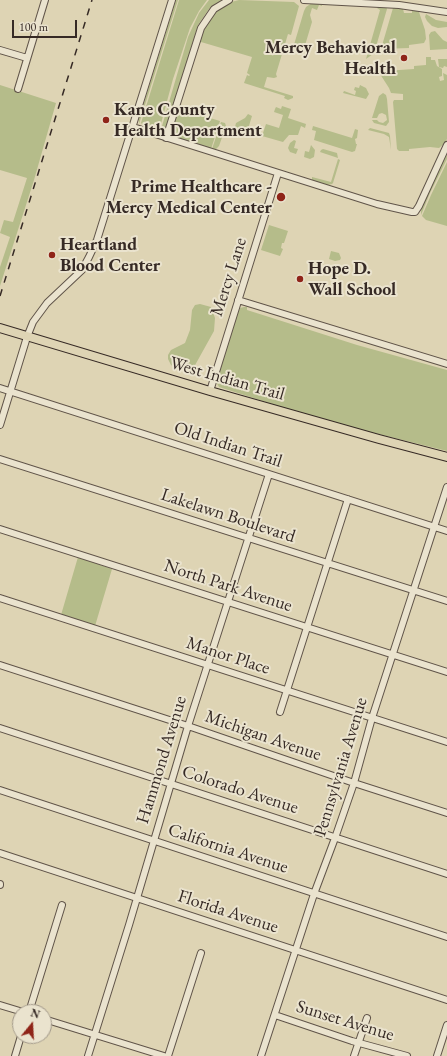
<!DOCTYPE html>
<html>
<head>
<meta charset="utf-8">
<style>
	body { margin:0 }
	#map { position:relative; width:447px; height:1056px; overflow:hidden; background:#ded4b4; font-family:"EB Garamond",serif }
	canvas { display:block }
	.north { position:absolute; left:12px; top:1004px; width:40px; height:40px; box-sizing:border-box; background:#eae3ce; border:1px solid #a2998a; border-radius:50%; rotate:18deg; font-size:11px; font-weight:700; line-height:16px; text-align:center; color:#362a25 }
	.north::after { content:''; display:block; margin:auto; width:14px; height:18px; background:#8f2418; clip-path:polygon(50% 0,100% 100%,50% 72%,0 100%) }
	.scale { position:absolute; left:12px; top:20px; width:65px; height:18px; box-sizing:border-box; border:2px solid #362a25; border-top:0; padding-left:5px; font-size:12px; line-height:14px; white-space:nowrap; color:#362a25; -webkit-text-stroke:3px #eae3ce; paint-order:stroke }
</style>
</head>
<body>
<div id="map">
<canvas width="447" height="1056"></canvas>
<div class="north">N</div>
<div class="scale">100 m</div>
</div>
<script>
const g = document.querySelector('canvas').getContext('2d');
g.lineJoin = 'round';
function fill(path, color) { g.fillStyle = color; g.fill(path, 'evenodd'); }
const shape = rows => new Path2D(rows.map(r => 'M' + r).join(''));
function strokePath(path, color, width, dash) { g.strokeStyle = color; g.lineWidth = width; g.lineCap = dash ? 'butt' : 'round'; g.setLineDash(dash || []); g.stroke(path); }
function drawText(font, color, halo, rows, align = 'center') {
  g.font = font + ' "EB Garamond",serif'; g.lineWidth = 4; g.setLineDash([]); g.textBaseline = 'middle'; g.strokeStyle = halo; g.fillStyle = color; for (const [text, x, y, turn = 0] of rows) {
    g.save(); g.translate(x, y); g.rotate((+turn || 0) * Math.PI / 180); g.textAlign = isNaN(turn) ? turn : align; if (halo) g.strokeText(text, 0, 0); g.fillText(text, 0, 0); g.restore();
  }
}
fill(shape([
	[176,0,178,0,139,124,139,119],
	[179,0,207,0,199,11,190,28,173,79,159,131,143,125,141,123],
	[209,0,222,0,209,9,198,25,166,129,163,133,160,133,188,37,199,13],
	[239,0,294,2,299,6,291,35,288,34,276,74,277,77,274,78,267,77,264,87,293,96,293,98,288,100,284,98,285,96,244,83,247,75,249,76,250,75,247,73,252,57,201,42,200,43,199,42,201,33,215,12,231,2],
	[312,3,322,5,322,6,319,5,317,10,312,8,310,15,312,22,303,52,293,48,304,11,306,7],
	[378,7,386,7,387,9,375,50,373,54,366,59,380,10,377,8],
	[393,8,403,9,404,13,412,13,412,9,419,12,425,30,426,39,424,43,409,45,409,48,381,49],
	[426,14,436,20,447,22,447,27,438,28,432,26,427,21,425,17],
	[435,31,443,40,447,42,447,49,430,50,429,35,431,32],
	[426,57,431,57,431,60,435,60,437,66,442,69,442,76,439,77,440,81,444,80,443,73,447,75,447,139,444,144,439,148,430,147,409,149,409,151,399,151,397,149,393,102,394,100,403,100,403,94,391,93,389,88,380,74,380,70,381,68,382,69,385,69,385,71,414,69,414,66,426,65],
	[447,59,447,67,444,66,443,68,439,67,438,59],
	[0,85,56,103,34,180,0,286,0,267,10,237,0,233,4,220,13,222,27,178,0,170],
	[360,85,366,88,369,94,366,99,343,93,344,91,355,95,356,91,354,90,355,87,359,88],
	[383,93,386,95,387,99,389,122,386,126,374,123,372,120,377,120,379,122,383,123,387,120,386,115,382,113,379,114,377,118,372,118,379,96],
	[282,106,291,109,288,118,306,124,305,128,301,126,298,135,289,135,283,142,262,136,266,124,279,128,283,115,274,112,275,109,276,107,281,109],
	[180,109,220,121,211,149,174,138,171,136,171,132,178,110],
	[248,114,252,116,248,129,255,132,254,133,235,127,236,123,245,118],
	[221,122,225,123,226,126,219,146,216,149,214,150,212,149],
	[313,126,352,138,355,129,358,130,357,138,355,139,356,144,357,144,355,151,352,152,314,140,316,131,312,130],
	[370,128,389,133,390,136,391,150,389,137,384,134,368,130],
	[294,140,296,141,294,148,298,149,296,154,290,152,288,148,290,143],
	[311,145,315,150,314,157,310,159,304,157,305,151,309,152],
	[321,150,323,149,337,153,338,158,320,152],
	[447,151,447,159,430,193,421,215,421,208],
	[338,159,340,160,333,183,332,184,327,185,312,180,312,177,331,182],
	[447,162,447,226,426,220,422,216,431,195],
	[269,225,288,231,284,243,282,243,281,248,283,249,280,256,261,250],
	[331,251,339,253,341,258,340,260,335,261,329,259],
	[200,304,211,307,215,318,214,331,194,367,183,370,177,369,171,365,168,359,168,355,171,350,185,343,190,330,192,310,195,305],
	[244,307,247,307,247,310,357,345,447,370,447,451,322,420,219,387,216,382,224,354,238,312,240,308],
	[78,557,112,569,95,626,61,615]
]), '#b5bc8a');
const minor = shape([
	[304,0,399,5,447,12],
	[0,50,27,58],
	[18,89,45,0],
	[133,127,377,204,412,212,415,212,419,206,447,145],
	[166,138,201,28,214,9,229,0],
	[238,300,447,364],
	[0,388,447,531],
	[210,391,278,173],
	[0,425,27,337,33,322,47,303,82,270,89,257,97,240,172,0],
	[0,459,447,601],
	[0,529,447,672],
	[0,598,447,742],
	[0,665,188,726,354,783,447,813],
	[280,712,348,499],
	[0,728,447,874],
	[0,790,447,937],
	[0,853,447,1000],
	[0,885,0,884],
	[0,1005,23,1012],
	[29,1012,62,905],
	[275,1015,352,1041,407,1056],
	[44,1019,164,1056],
	[15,1056,21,1036],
	[88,1056,129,925,188,726,269,474],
	[168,1056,201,953],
	[261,1056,314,894,335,838,354,783,372,718,447,487],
	[354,1056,367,1018],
	[437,1056,447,1025]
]);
const major = shape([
	[0,328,210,391,379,439,447,457]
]);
strokePath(minor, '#605449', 8);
strokePath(major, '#362a25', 10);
strokePath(minor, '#eae3ce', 6);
strokePath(major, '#ded4b4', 8);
strokePath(shape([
	[0,296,92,0]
]), '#362a25', 1.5, [7, 7]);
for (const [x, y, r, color] of [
	[404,58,4,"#8f2418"],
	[106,120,4,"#8f2418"],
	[281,197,5,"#8f2418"],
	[52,255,4,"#8f2418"],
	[300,279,4,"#8f2418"]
]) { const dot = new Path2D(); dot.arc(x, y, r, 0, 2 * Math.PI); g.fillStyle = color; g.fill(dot); strokePath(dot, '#eae3ce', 1.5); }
drawText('bold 18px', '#362a25', '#eae3ce', [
	["Mercy Behavioral",396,48,"right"],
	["Health",396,69,"right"],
	["Kane County",114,110],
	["Health Department",114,131],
	["Prime Healthcare -",272,187,"right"],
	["Mercy Medical Center",272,208,"right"],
	["Heartland",60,245],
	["Blood Center",60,266],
	["Hope D.",308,269],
	["Wall School",308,290]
], 'left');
drawText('18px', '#362a25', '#eae3ce', [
	["Mercy Lane",229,277,-72],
	["West Indian Trail",227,379,16],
	["Old Indian Trail",228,445,18],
	["Lakelawn Boulevard",228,516,18],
	["North Park Avenue",228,586,18],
	["Manor Place",228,656,18],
	["Michigan Avenue",263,736,19],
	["Hammond Avenue",162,760,-73],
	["Pennsylvania Avenue",341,767,-73],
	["Colorado Avenue",240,790,18],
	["California Avenue",228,849,18],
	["Florida Avenue",228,912,18],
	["Sunset Avenue",345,1021,17]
]);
</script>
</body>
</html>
